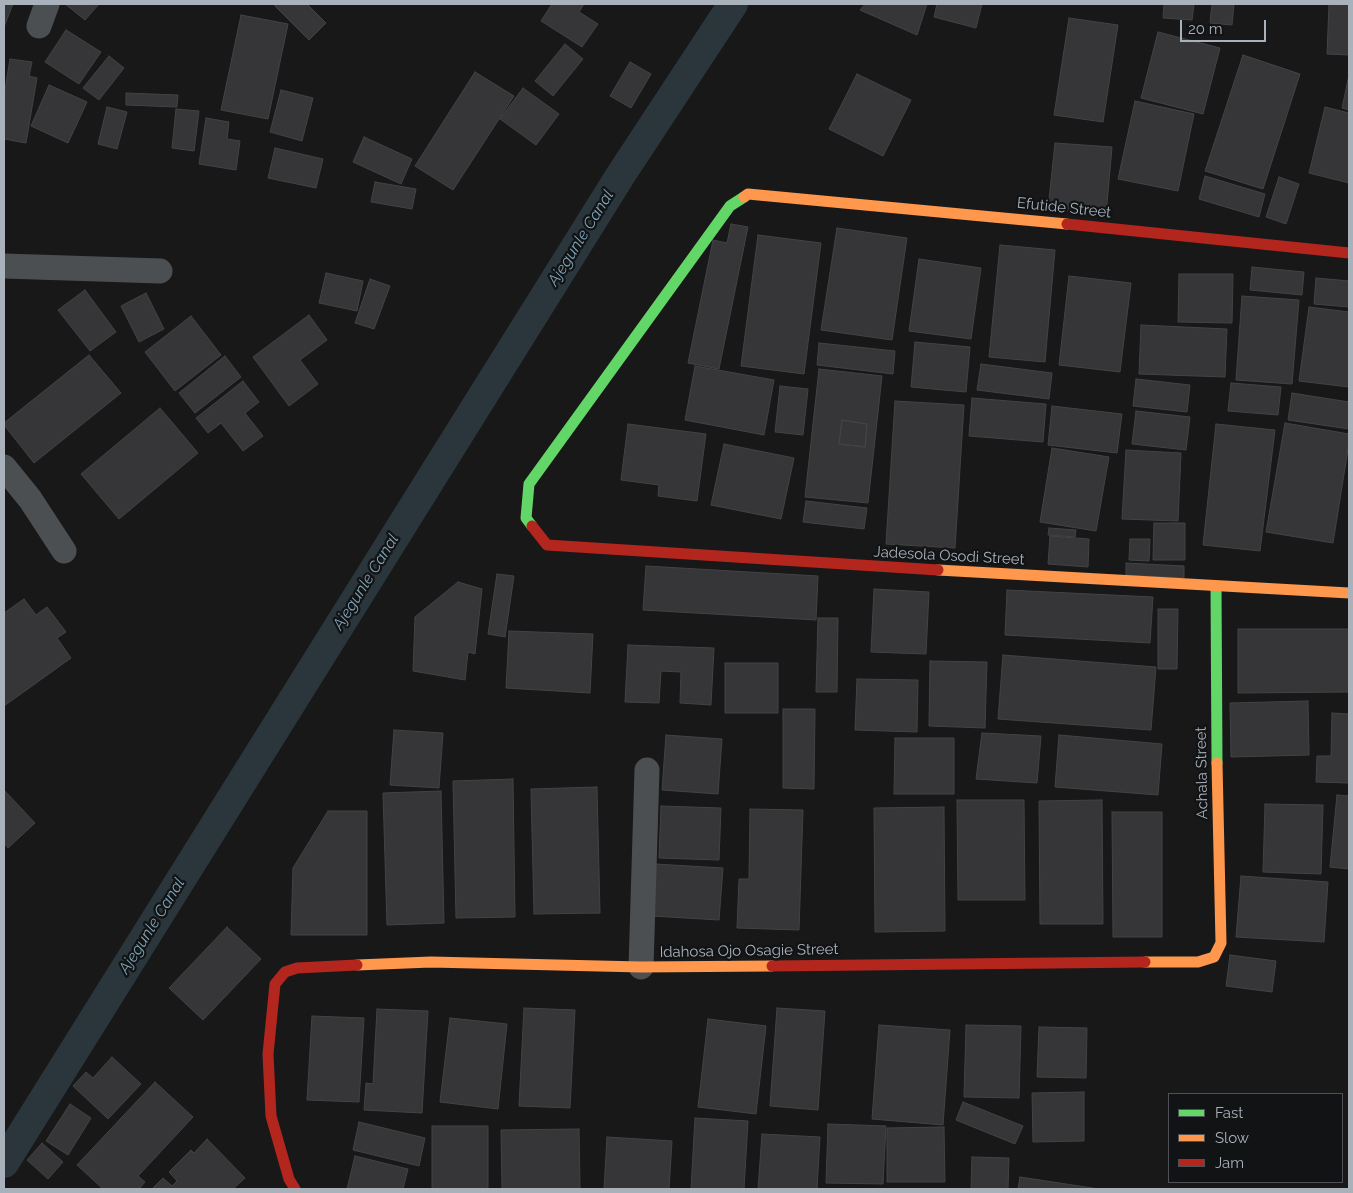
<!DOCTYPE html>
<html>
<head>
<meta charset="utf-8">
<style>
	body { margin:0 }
	#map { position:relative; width:1353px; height:1193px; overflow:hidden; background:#181819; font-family:Raleway,sans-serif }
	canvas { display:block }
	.frame { position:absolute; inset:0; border:5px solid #a9b1bb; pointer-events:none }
	.legend { position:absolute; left:1168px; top:1093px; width:175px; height:90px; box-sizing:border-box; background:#121315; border:1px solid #4e5257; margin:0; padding:6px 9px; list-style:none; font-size:15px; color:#a9b1bb }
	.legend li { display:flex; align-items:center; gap:10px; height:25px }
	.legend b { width:25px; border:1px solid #4e5257 }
	.scale { position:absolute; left:1180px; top:20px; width:86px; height:22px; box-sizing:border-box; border:2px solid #a9b1bb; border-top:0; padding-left:6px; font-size:15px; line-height:18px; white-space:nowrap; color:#a9b1bb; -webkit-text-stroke:4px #121315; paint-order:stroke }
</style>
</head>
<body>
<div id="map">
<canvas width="1353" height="1193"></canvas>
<div class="frame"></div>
<ul class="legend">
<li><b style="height:6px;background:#63d668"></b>Fast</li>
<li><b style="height:6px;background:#ff974d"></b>Slow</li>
<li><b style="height:6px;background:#b3261e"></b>Jam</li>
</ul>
<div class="scale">20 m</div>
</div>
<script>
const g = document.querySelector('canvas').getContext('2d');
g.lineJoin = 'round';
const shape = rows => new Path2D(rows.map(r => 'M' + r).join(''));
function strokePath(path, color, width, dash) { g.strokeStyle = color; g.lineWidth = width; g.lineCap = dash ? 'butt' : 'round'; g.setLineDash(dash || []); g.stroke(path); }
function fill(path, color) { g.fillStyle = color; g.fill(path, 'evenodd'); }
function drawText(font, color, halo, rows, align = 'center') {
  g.font = font + ' Raleway,sans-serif'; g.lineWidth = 4.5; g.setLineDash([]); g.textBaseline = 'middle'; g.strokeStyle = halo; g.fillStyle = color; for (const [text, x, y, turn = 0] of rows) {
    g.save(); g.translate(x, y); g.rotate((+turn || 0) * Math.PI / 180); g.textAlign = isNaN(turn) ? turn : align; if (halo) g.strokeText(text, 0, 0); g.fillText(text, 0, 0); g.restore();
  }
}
strokePath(shape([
	[4,1163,620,176,733,4]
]), '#2a363c', 30);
const building = shape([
	[4,4,13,4,4,27,4,4],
	[65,4,99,4,85,20,65,4],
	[273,4,307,4,326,23,309,40,273,4],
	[552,4,584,4,579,12,598,24,582,47,541,21,552,4],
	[865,4,927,4,917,35,860,10,865,4],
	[937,4,982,4,976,28,934,17,937,4],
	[1164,4,1194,4,1192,20,1163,18,1164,4],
	[1212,4,1234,4,1232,25,1210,23,1212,4],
	[1329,4,1349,4,1349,55,1327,54,1329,4],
	[241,15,288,24,268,119,221,110,241,15],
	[1069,18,1118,25,1103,122,1054,115,1069,18],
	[66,30,101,52,79,84,45,62,66,30],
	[1158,32,1220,48,1203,114,1141,98,1158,32],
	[565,44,583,59,553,96,535,81,565,44],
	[1243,55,1300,74,1263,189,1205,171,1243,55],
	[109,56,124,68,99,100,83,88,109,56],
	[10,59,32,62,29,76,37,78,26,143,4,139,4,96,10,59],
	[630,62,651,74,631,108,610,96,630,62],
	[475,72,514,96,453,190,415,166,475,72],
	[857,74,911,100,883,156,829,129,857,74],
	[1349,75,1349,110,1342,108,1349,75],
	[49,85,87,102,68,143,31,126,49,85],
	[523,88,559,114,536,145,500,119,523,88],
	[281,90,313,98,302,141,270,132,281,90],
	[126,93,178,95,177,107,126,105,126,93],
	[1135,101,1194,114,1178,191,1118,179,1135,101],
	[107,107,127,112,117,149,98,144,107,107],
	[1325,107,1349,113,1349,183,1309,173,1325,107],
	[176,109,199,111,194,151,172,148,176,109],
	[206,118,229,122,227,139,240,141,236,170,199,164,206,118],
	[364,137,412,159,401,184,353,162,364,137],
	[1055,143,1112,147,1106,215,1048,209,1055,143],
	[275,148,323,159,316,188,268,178,275,148],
	[1205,176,1265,194,1259,217,1199,199,1205,176],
	[1279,177,1299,184,1286,224,1266,217,1279,177],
	[375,182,416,189,412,209,371,202,375,182],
	[731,224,748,227,719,369,688,363,713,240,727,243,731,224],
	[837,228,907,238,892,340,821,330,837,228],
	[758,235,821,243,804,374,741,366,758,235],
	[1000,245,1055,250,1045,362,989,357,1000,245],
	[919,259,981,268,971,339,909,331,919,259],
	[1252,267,1304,272,1302,295,1250,290,1252,267],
	[326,273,363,281,357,311,319,303,326,273],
	[1179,274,1233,274,1232,323,1178,322,1179,274],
	[1069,276,1131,283,1120,372,1059,365,1069,276],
	[1316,278,1349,281,1349,307,1314,304,1316,278],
	[370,279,390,286,374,329,355,323,370,279],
	[85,290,116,332,90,351,58,310,85,290],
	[146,293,164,329,139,342,121,306,146,293],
	[1242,296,1299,300,1292,384,1236,380,1242,296],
	[1309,307,1349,312,1349,387,1299,381,1309,307],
	[309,315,327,340,300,360,318,384,289,406,253,357,309,315],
	[191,316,221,355,175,391,145,352,191,316],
	[1141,325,1227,329,1225,377,1139,374,1141,325],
	[915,342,970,347,966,392,911,387,915,342],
	[819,343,895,351,893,374,817,365,819,343],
	[89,355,121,393,34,463,4,425,4,423,89,355],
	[225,356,241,377,195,413,179,393,225,356],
	[981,364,1052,373,1049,399,977,390,981,364],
	[695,366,774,380,764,435,685,420,695,366],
	[819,369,882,376,868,503,805,497,819,369],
	[842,420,867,424,865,447,839,444,842,420],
	[1136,379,1190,385,1187,412,1133,406,1136,379],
	[243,381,259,402,245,413,263,436,243,451,221,423,208,433,196,418,243,381],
	[1231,383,1281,387,1278,415,1228,411,1231,383],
	[780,386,808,389,803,435,775,432,780,386],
	[1292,393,1349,402,1349,429,1288,420,1292,393],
	[972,398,1046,404,1043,442,969,436,972,398],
	[895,401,964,405,955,548,886,544,895,401],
	[1052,406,1122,414,1117,453,1048,445,1052,406],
	[160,408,198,453,119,519,81,474,160,408],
	[1136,411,1190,417,1186,450,1132,444,1136,411],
	[842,420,867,424,865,447,839,444,842,420],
	[1285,423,1349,434,1349,443,1333,543,1266,532,1285,423],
	[628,424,706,434,697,501,658,496,659,485,621,480,628,424],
	[1216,424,1275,430,1260,551,1203,545,1216,424],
	[724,444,794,458,781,519,711,505,724,444],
	[1052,448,1109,457,1096,531,1040,522,1052,448],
	[1126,450,1181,453,1178,521,1122,519,1126,450],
	[806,501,867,508,864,529,803,522,806,501],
	[1154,523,1185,523,1185,560,1153,560,1154,523],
	[1049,528,1076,530,1075,537,1048,535,1049,528],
	[1050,536,1089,539,1088,567,1048,564,1050,536],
	[1130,539,1150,539,1149,561,1129,560,1130,539],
	[1126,563,1184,566,1184,578,1126,575,1126,563],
	[646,566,818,576,816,620,643,610,646,566],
	[497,574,514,576,505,637,488,634,497,574],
	[458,582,482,589,475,654,468,652,465,680,413,671,415,617,458,582],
	[874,589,929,592,926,654,871,652,874,589],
	[1007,590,1153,597,1150,643,1005,635,1007,590],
	[24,599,36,615,47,607,66,632,57,638,71,658,4,706,4,613,24,599],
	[1158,609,1178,609,1177,669,1158,669,1158,609],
	[818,618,838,618,837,692,816,692,818,618],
	[1238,629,1349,629,1349,692,1238,693,1238,629],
	[509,631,593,634,590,693,506,688,509,631],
	[628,645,714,648,711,705,680,703,681,672,661,671,659,703,625,702,628,645],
	[1003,655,1156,667,1151,730,998,719,1003,655],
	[930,661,987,662,985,728,929,726,930,661],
	[725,663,778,663,778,713,725,713,725,663],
	[857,679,918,680,917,732,855,730,857,679],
	[1308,701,1309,755,1231,757,1230,703,1308,701],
	[783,709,815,709,814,789,783,788,783,709],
	[1332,713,1349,714,1349,783,1316,782,1317,756,1331,756,1332,713],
	[394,730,443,733,439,788,390,785,394,730],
	[982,733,1041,736,1037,783,976,779,982,733],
	[666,735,722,739,718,794,662,790,666,735],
	[1059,735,1162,744,1158,795,1055,787,1059,735],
	[895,738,954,738,954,794,894,794,895,738],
	[513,779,515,917,456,918,453,781,513,779],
	[597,787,600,913,534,914,531,789,597,787],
	[4,790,35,823,8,848,4,843,4,790],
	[441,791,444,923,387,925,383,793,441,791],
	[1337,795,1349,796,1349,869,1330,867,1337,795],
	[957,800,1024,800,1025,900,958,900,957,800],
	[1102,800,1103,924,1040,924,1039,801,1102,800],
	[1265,804,1323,805,1321,874,1263,872,1265,804],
	[661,806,721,808,719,860,659,858,661,806],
	[944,807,945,931,875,932,874,808,944,807],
	[750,809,803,810,799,930,737,928,739,879,749,879,750,809],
	[328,811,367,811,367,935,291,935,293,868,328,811],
	[1112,812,1162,812,1162,937,1113,937,1112,812],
	[655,864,723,868,719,920,652,916,655,864],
	[1241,876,1328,882,1324,942,1236,937,1241,876],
	[227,927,261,959,203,1020,169,988,227,927],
	[1230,955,1276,961,1272,992,1226,986,1230,955],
	[524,1008,575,1010,570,1108,519,1106,524,1008],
	[777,1008,825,1011,818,1110,770,1106,777,1008],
	[377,1009,428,1011,422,1113,364,1110,366,1083,373,1084,377,1009],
	[312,1016,364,1018,359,1102,307,1100,312,1016],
	[450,1018,507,1024,498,1109,440,1102,450,1018],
	[708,1019,766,1026,756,1114,698,1107,708,1019],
	[879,1025,950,1030,943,1125,872,1119,879,1025],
	[966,1025,1021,1026,1019,1098,964,1097,966,1025],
	[1039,1027,1087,1028,1086,1078,1037,1077,1039,1027],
	[112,1057,141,1084,108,1119,73,1086,86,1072,93,1078,112,1057],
	[155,1082,193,1117,138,1176,145,1182,139,1189,103,1189,77,1165,155,1082],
	[1084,1092,1084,1141,1033,1142,1032,1093,1084,1092],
	[963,1102,1023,1126,1015,1144,956,1120,963,1102],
	[70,1104,91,1118,68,1155,46,1141,70,1104],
	[695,1118,748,1121,744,1189,691,1189,695,1118],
	[359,1122,425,1138,419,1166,353,1150,359,1122],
	[828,1124,886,1126,883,1184,826,1183,828,1124],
	[432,1126,488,1126,488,1189,432,1189,432,1126],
	[944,1127,945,1182,887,1182,887,1128,944,1127],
	[579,1129,580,1189,502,1189,501,1130,579,1129],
	[762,1134,820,1137,817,1189,758,1189,762,1134],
	[607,1137,672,1141,669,1189,604,1189,607,1137],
	[207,1139,245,1178,233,1189,152,1189,163,1178,172,1186,177,1181,169,1172,191,1150,194,1153,207,1139],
	[42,1143,63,1162,48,1179,27,1160,42,1143],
	[355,1156,408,1169,403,1189,347,1189,355,1156],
	[972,1157,1009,1158,1008,1189,971,1189,972,1157],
	[1020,1177,1099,1189,1018,1189,1020,1177]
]);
fill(building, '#363638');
strokePath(building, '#414345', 1);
strokePath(shape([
	[39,26,47,4],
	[4,266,160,271],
	[4,467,30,499,64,551],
	[641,967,647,770]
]), '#4c4f52', 25);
strokePath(shape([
	[532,526,526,518,529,484,730,206,744,197],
	[1216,586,1217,763]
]), '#63d668', 11);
strokePath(shape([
	[744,197,748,194,1067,224],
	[938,570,1349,593],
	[1145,962,1198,962,1214,957,1221,943,1217,763],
	[357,965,431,962,641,967,772,966]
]), '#ff974d', 11);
strokePath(shape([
	[1067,224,1349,253],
	[532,526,547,545,938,570],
	[772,966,1145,962],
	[295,1189,289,1179,271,1116,268,1054,275,984,285,972,297,968,357,965]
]), '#b3261e', 11);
drawText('15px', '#a9b1bb', '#121315', [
	["Efutide Street",1064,208,6],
	["Jadesola Osodi Street",949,556,3],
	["Achala Street",1202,773,-91],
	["Idahosa Ojo Osagie Street",749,951,-1]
]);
drawText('italic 16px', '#7ea4b8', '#121315', [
	["Ajegunle Canal",581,238,-58],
	["Ajegunle Canal",366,582,-58],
	["Ajegunle Canal",152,926,-58]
]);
</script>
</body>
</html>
